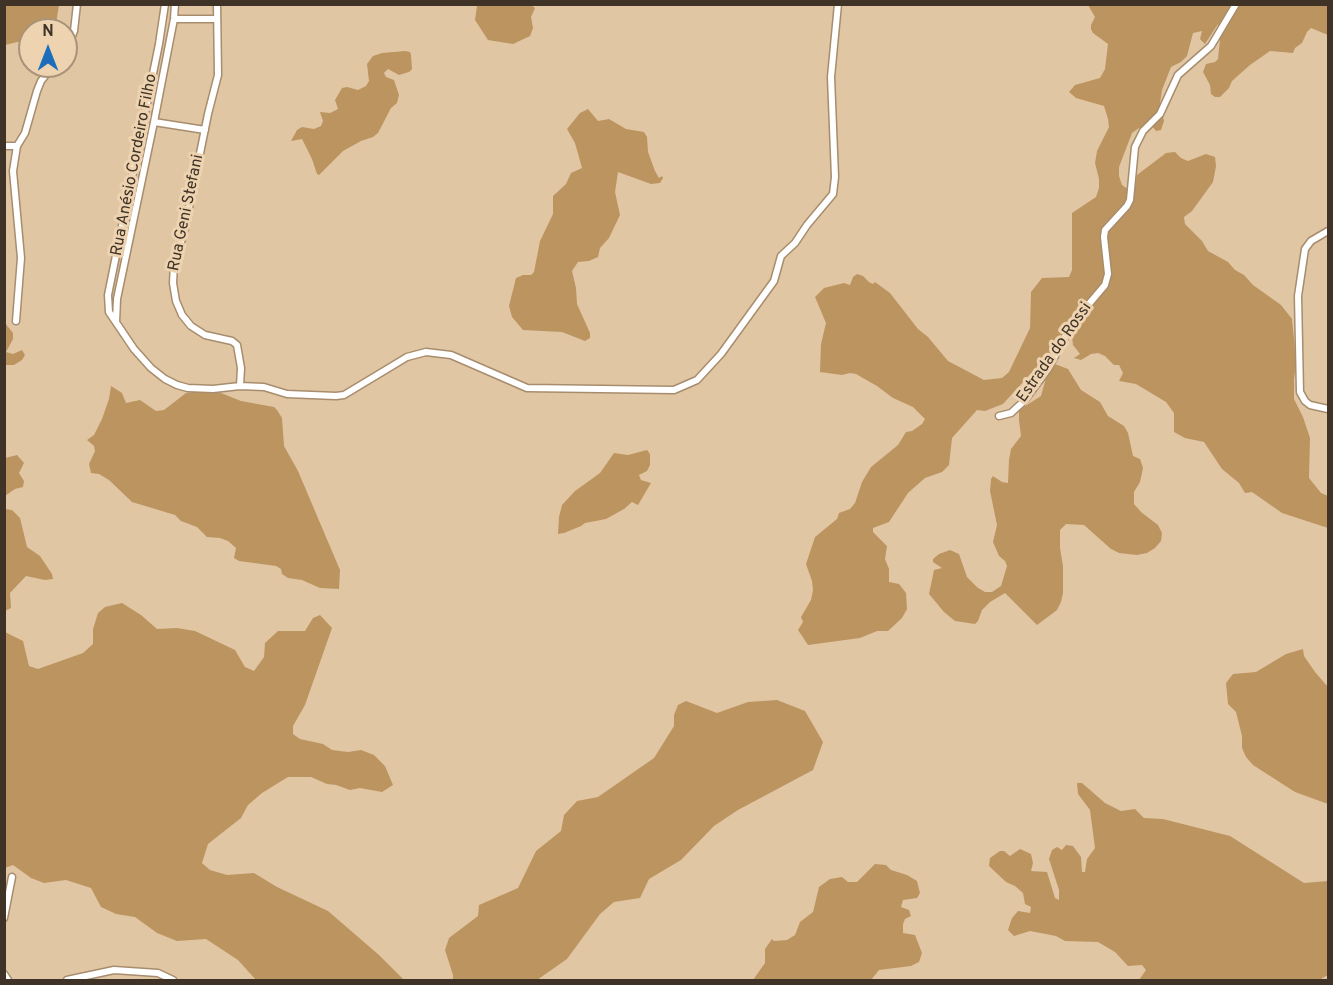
<!DOCTYPE html>
<html>
<head>
<meta charset="utf-8">
<style>
	body { margin:0 }
	#map { position:relative; width:1333px; height:985px; overflow:hidden; background:#e1c6a4; font-family:Overpass,sans-serif }
	canvas { display:block }
	.frame { position:absolute; inset:0; border:6px solid #3e3326; pointer-events:none }
	.north { position:absolute; left:18px; top:18px; width:60px; height:60px; box-sizing:border-box; background:#eed3b1; border:2px solid #a89379; border-radius:50%; rotate:0deg; font-size:16px; font-weight:700; line-height:24px; text-align:center; color:#3e3326 }
	.north::after { content:''; display:block; margin:auto; width:21px; height:27px; background:#1e6dbb; clip-path:polygon(50% 0,100% 100%,50% 72%,0 100%) }
</style>
</head>
<body>
<div id="map">
<canvas width="1333" height="985"></canvas>
<div class="frame"></div>
<div class="north">N</div>
</div>
<script>
const g = document.querySelector('canvas').getContext('2d');
g.lineJoin = 'round';
function fill(path, color) { g.fillStyle = color; g.fill(path, 'evenodd'); }
const shape = rows => new Path2D(rows.map(r => 'M' + r).join(''));
function strokePath(path, color, width, dash) { g.strokeStyle = color; g.lineWidth = width; g.lineCap = dash ? 'butt' : 'round'; g.setLineDash(dash || []); g.stroke(path); }
function drawText(font, color, halo, rows, align = 'center') {
  g.font = font + ' Overpass,sans-serif'; g.lineWidth = 6; g.setLineDash([]); g.textBaseline = 'middle'; g.strokeStyle = halo; g.fillStyle = color; for (const [text, x, y, turn = 0] of rows) {
    g.save(); g.translate(x, y); g.rotate((+turn || 0) * Math.PI / 180); g.textAlign = isNaN(turn) ? turn : align; if (halo) g.strokeText(text, 0, 0); g.fillText(text, 0, 0); g.restore();
  }
}
fill(shape([
	[5,4,59,5,55,30,30,30,30,39,5,45],
	[1088,5,1328,5,1328,35,1311,28,1307,32,1302,43,1295,48,1293,53,1270,51,1250,65,1232,81,1229,88,1220,97,1215,97,1211,94,1210,85,1203,72,1206,64,1215,62,1218,59,1220,39,1218,24,1205,44,1200,39,1202,31,1193,33,1187,56,1181,62,1171,67,1162,90,1160,103,1164,121,1161,130,1156,131,1152,126,1139,128,1132,133,1119,167,1119,176,1122,185,1129,190,1135,184,1137,175,1166,153,1175,152,1181,158,1188,161,1206,154,1215,157,1216,166,1213,182,1192,211,1184,217,1185,224,1202,241,1208,251,1228,262,1235,270,1244,275,1253,285,1281,305,1292,319,1295,350,1297,357,1294,379,1294,399,1303,417,1310,438,1309,478,1321,493,1328,496,1328,528,1282,513,1252,492,1245,493,1239,483,1222,469,1204,442,1185,438,1174,432,1174,413,1166,402,1136,384,1119,381,1123,373,1119,365,1114,365,1105,356,1098,353,1091,354,1081,360,1074,358,1080,354,1073,345,1072,336,1066,334,1047,361,1068,369,1081,390,1100,402,1108,416,1124,426,1128,433,1133,456,1140,459,1143,468,1140,482,1134,492,1134,504,1141,512,1158,525,1162,533,1161,541,1155,548,1147,553,1137,555,1119,553,1111,549,1084,525,1066,524,1060,530,1060,548,1063,566,1063,593,1061,602,1057,610,1037,625,1005,593,990,602,982,610,978,621,975,624,955,621,944,612,929,594,934,570,942,568,933,562,933,559,939,554,950,550,959,554,967,577,978,588,985,592,992,592,1001,586,1007,566,1005,561,999,556,993,542,997,525,990,491,991,479,993,476,1002,482,1008,483,1009,460,1011,449,1021,436,1019,420,1019,410,1041,396,1046,378,1046,373,1034,370,1003,404,985,411,977,410,952,438,949,465,942,472,925,478,917,485,908,493,889,522,873,528,873,532,887,546,885,559,889,569,889,582,899,584,906,593,907,609,902,618,888,631,877,631,860,638,808,645,798,630,803,622,801,617,811,600,813,590,812,581,806,564,815,537,837,519,839,513,850,509,855,503,862,482,871,467,898,445,906,432,912,431,922,424,925,419,913,407,893,398,877,386,856,374,850,373,842,375,820,372,821,344,826,323,815,297,824,288,844,283,850,285,853,277,857,274,863,276,869,282,873,284,875,282,890,293,918,329,928,337,948,361,984,380,1002,378,1009,372,1030,328,1031,292,1042,278,1069,277,1072,270,1072,213,1096,197,1099,188,1099,179,1095,163,1097,151,1109,127,1108,119,1104,106,1076,98,1069,92,1075,85,1100,78,1105,69,1108,44,1093,33,1091,29,1091,25,1095,17],
	[477,6,531,5,535,8,531,17,533,28,530,36,513,44,488,40,475,20],
	[405,51,410,52,411,55,412,69,409,72,399,75,388,69,384,73,386,77,394,80,399,95,397,103,391,108,378,133,373,137,361,141,343,151,319,175,317,174,312,159,302,139,291,141,297,130,302,127,314,129,321,126,323,121,320,112,330,113,338,109,335,100,342,88,347,87,358,90,366,86,369,81,367,64,373,56,382,53],
	[588,109,598,121,609,119,626,129,644,132,647,137,648,152,655,171,659,178,662,176,663,178,660,183,651,184,618,172,615,192,620,215,609,238,600,248,598,257,589,261,578,262,572,271,576,288,577,304,590,333,590,338,585,341,562,332,523,330,512,317,509,306,516,278,523,275,531,275,534,272,540,241,553,214,553,196,566,184,571,173,582,168,575,143,567,129,580,113],
	[5,323,13,333,13,339,6,352,13,354,22,350,25,355,22,360,14,365,5,365],
	[111,386,122,393,126,403,140,400,156,411,164,410,186,393,208,390,221,393,241,401,274,407,277,410,282,418,284,446,298,471,340,570,339,589,320,588,302,580,288,578,282,574,281,569,276,566,239,561,234,558,236,548,228,541,220,538,207,537,197,527,181,521,175,515,132,502,109,480,99,474,91,473,89,464,95,451,94,446,87,440,94,435,102,419,109,399],
	[647,450,650,454,650,465,647,471,639,475,641,480,651,483,638,505,632,502,624,509,606,519,585,523,581,526,564,533,558,534,559,517,562,505,575,491,600,473,614,453,628,455],
	[17,455,24,463,19,473,24,481,23,487,15,489,5,496,5,458],
	[5,509,12,510,20,518,27,547,40,556,52,574,53,579,45,580,26,576,10,593,11,608,5,611],
	[122,603,141,615,157,629,177,628,195,631,235,650,245,667,254,671,264,657,265,643,278,631,305,631,313,618,320,615,332,628,305,705,293,726,293,734,300,739,323,744,332,750,348,752,361,750,374,755,385,766,393,785,382,792,360,788,350,790,336,785,327,784,311,777,288,777,262,793,248,805,241,818,208,844,202,863,210,870,227,875,254,873,277,887,328,911,379,955,404,980,256,980,238,960,206,939,177,941,157,933,135,917,116,914,101,907,91,888,66,880,44,883,31,878,13,865,5,868,5,632,23,641,29,666,38,669,83,653,93,644,93,629,98,613,105,607],
	[1303,649,1304,656,1315,672,1328,687,1328,804,1295,792,1253,765,1246,757,1242,748,1242,736,1236,712,1228,704,1226,683,1233,674,1256,672,1286,654],
	[777,700,805,711,823,742,813,770,738,810,714,826,681,860,649,879,640,898,614,902,600,914,567,959,537,980,453,980,453,975,445,950,449,938,478,916,479,905,518,888,536,851,561,831,564,815,577,801,598,797,654,758,674,726,674,715,678,705,686,701,717,713,748,702],
	[1077,783,1082,783,1105,803,1121,811,1135,809,1144,818,1163,819,1230,836,1304,883,1328,881,1328,975,1319,980,1139,980,1146,970,1142,965,1128,966,1115,952,1098,942,1065,941,1056,936,1030,931,1014,936,1008,930,1012,918,1018,911,1030,913,1031,907,1025,904,1023,893,1015,886,1006,882,989,866,990,858,1000,851,1004,851,1010,856,1020,849,1031,854,1033,863,1031,871,1047,872,1055,898,1059,900,1059,890,1049,859,1052,850,1057,847,1062,850,1066,845,1073,846,1081,857,1082,872,1085,872,1087,859,1095,848,1090,810,1078,794],
	[875,864,886,865,891,870,907,875,917,881,920,893,917,898,903,900,901,907,909,910,911,916,905,919,903,924,903,933,915,935,922,953,919,962,911,966,879,970,871,980,753,980,765,963,765,949,772,939,774,941,787,940,795,935,800,922,813,912,819,887,830,879,842,877,848,882,857,882]
]), '#bc9460');
const street = shape([
	[165,4,159,44,108,295,109,312,134,349,151,368,165,379,177,385,188,388,213,389,240,386,264,387,287,394,336,396,344,395,407,357,426,352,451,355,527,388,674,390,697,380,721,354,774,281,781,256,795,243,807,225,833,194,835,177,831,77,838,4],
	[217,4,218,75,208,114,184,232,174,264,173,283,176,301,182,315,191,326,205,335,232,341,237,345,241,368,240,386],
	[174,19,217,19],
	[66,51,74,31,77,4],
	[154,122,205,130],
	[4,146,17,146],
	[1328,231,1311,241,1305,249,1298,296,1300,392,1305,401,1310,405,1328,409],
	[16,321,21,258,13,171,17,146,25,133,37,91,41,81,53,66],
	[116,322,117,299,154,122,174,19,175,4],
	[999,416,1011,413,1024,401,1048,369,1072,324,1105,285,1108,274,1104,237,1105,230,1127,206,1130,200,1135,147,1143,131,1160,114,1178,75,1211,46,1236,4],
	[4,918,12,877],
	[4,974,8,980],
	[67,980,114,970,158,973,173,980]
]);
strokePath(street, '#a78d6d', 9);
strokePath(street, '#fff', 6);
drawText('16px', '#3e3326', '#eed3b1', [
	["Rua Anésio Cordeiro Filho",135,165,-79],
	["Rua Geni Stefani",187,213,-78],
	["Estrada do Rossi",1055,353,-55]
]);
</script>
</body>
</html>
